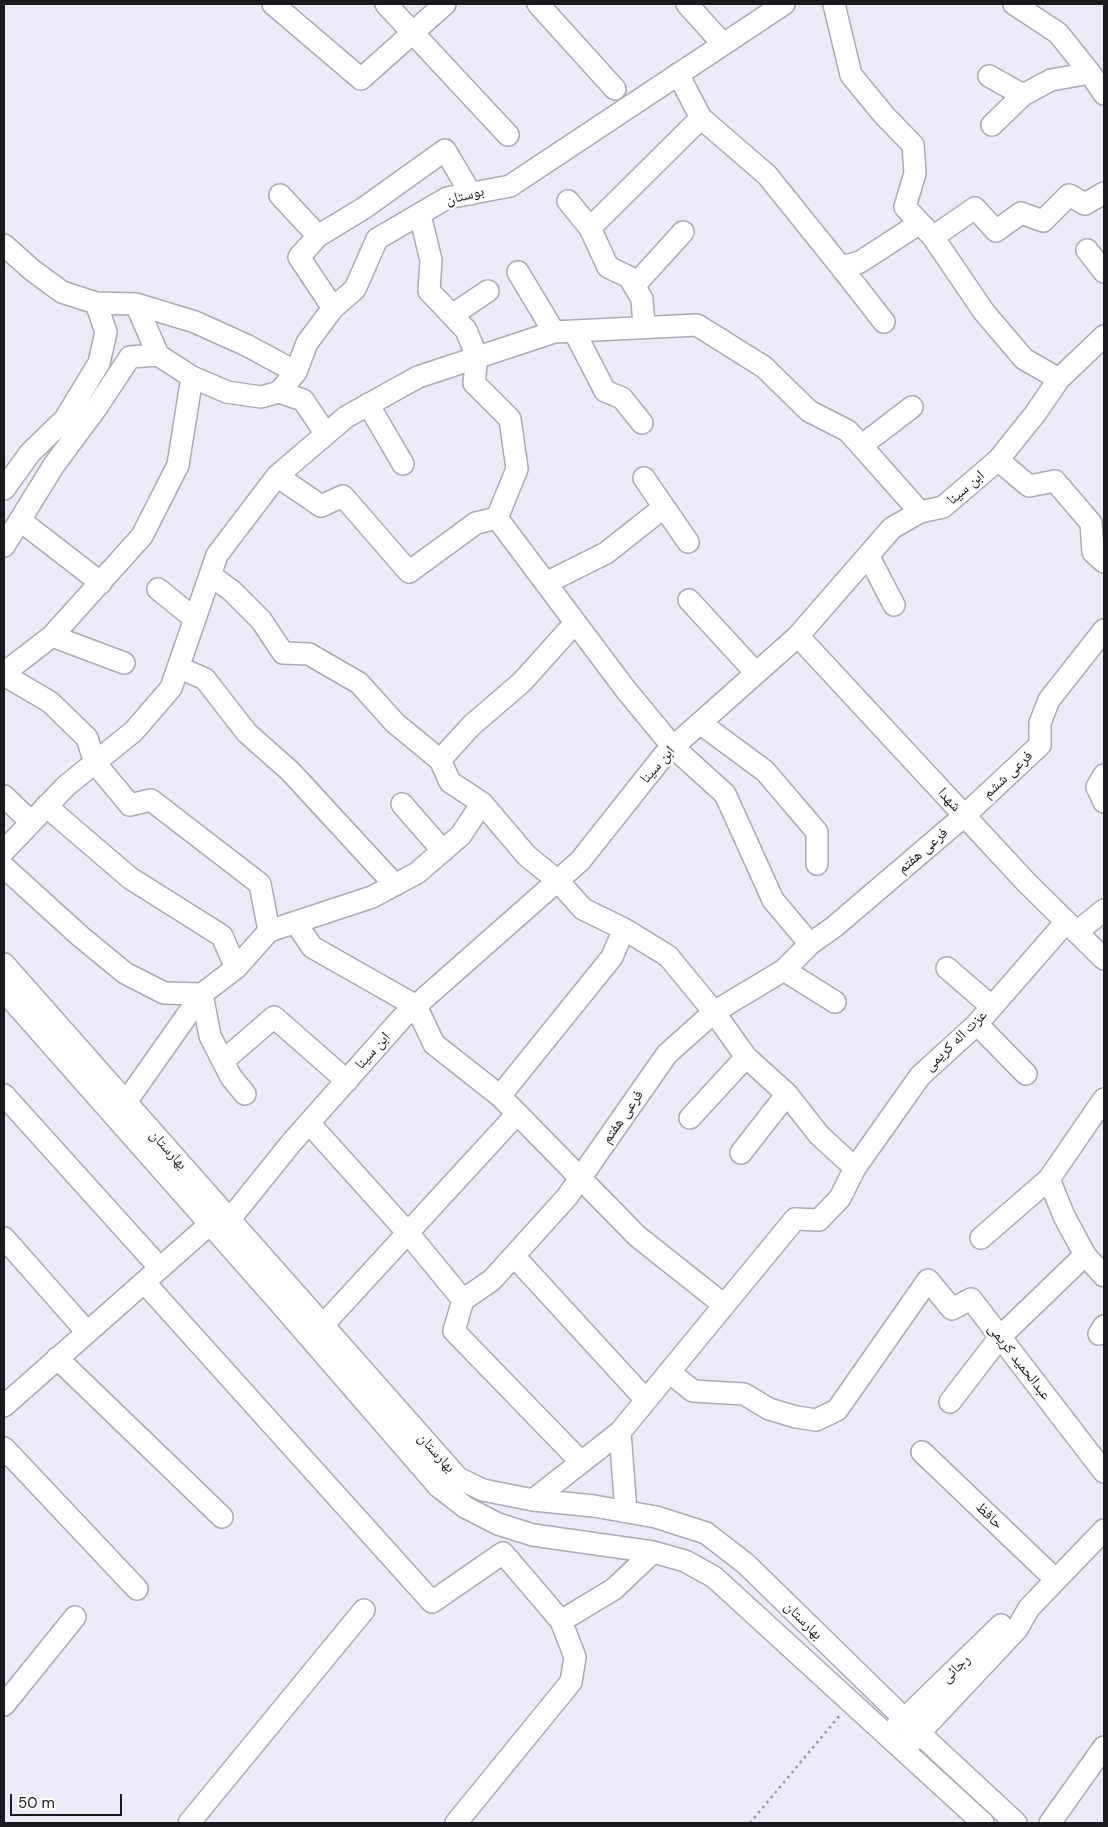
<!DOCTYPE html>
<html>
<head>
<meta charset="utf-8">
<style>
	body { margin:0 }
	#map { position:relative; width:1108px; height:1827px; overflow:hidden; background:#ebeaf6; font-family:"DM Sans",sans-serif }
	canvas { display:block }
	.frame { position:absolute; inset:0; border:5px solid #1a191d; pointer-events:none }
	.scale { position:absolute; left:10px; top:1794px; width:112px; height:22px; box-sizing:border-box; border:2px solid #1a191d; border-top:0; padding-left:6px; font-size:15px; line-height:18px; white-space:nowrap; color:#1a191d; -webkit-text-stroke:4px #fff; paint-order:stroke }
</style>
</head>
<body>
<div id="map">
<canvas width="1108" height="1827"></canvas>
<div class="frame"></div>
<div class="scale">50 m</div>
</div>
<script>
const g = document.querySelector('canvas').getContext('2d');
g.lineJoin = 'round';
const shape = rows => new Path2D(rows.map(r => 'M' + r).join(''));
function strokePath(path, color, width, dash) { g.strokeStyle = color; g.lineWidth = width; g.lineCap = dash ? 'butt' : 'round'; g.setLineDash(dash || []); g.stroke(path); }
function drawText(font, color, halo, rows, align = 'center') {
  g.font = font + ' "DM Sans","Noto Naskh Arabic",sans-serif'; g.lineWidth = 5; g.setLineDash([]); g.textBaseline = 'middle'; g.strokeStyle = halo; g.fillStyle = color; for (const [text, x, y, turn = 0] of rows) {
    g.save(); g.translate(x, y); g.rotate((+turn || 0) * Math.PI / 180); g.textAlign = isNaN(turn) ? turn : align; if (halo) g.strokeText(text, 0, 0); g.fillText(text, 0, 0); g.restore();
  }
}
const minor = shape([
	[273,4,361,79,445,4],
	[386,4,508,135],
	[538,4,615,89],
	[687,4,723,44],
	[834,4,851,75,884,115,913,145,915,173,905,207,933,237,984,312,1024,359,1059,379],
	[1014,4,1058,33,1090,73,1104,94],
	[678,74,701,118,767,175,841,267,860,262,920,223],
	[989,76,1023,95],
	[992,125,1023,95,1051,80,1090,73],
	[280,195,318,236,299,257,333,308],
	[568,201,590,228,608,267,629,277,642,299,644,326],
	[420,215,431,260,429,291,466,330,477,357,474,383,510,419,517,469,497,518,626,690,673,747,725,794,773,900,810,944],
	[590,228,701,118],
	[318,236,364,208,445,150,471,194],
	[933,237,975,208,996,231,1021,213,1043,221,1069,195,1085,204,1104,193],
	[4,245,32,270,62,292,96,303,136,304,195,322,248,346,296,372],
	[1087,250,1104,272],
	[841,267,884,322],
	[518,272,554,332],
	[634,286,683,232],
	[136,304,158,355],
	[452,315,488,291],
	[574,331,605,391,622,398,642,423],
	[279,392,303,400,326,434],
	[368,404,403,464],
	[861,446,912,407],
	[998,460,1029,486,1055,481,1091,523,1093,552,1104,562],
	[277,476,321,506,343,496,409,572,476,523,497,518],
	[644,478,688,542],
	[4,489,30,453,65,419,99,363,106,332,96,303],
	[21,521,101,583],
	[4,546,54,465,97,407,130,357,158,355,192,377,227,392,261,397,279,392,296,372,307,343,333,308,355,289,377,239,447,198,510,186,784,4],
	[869,557,894,605],
	[210,575,232,591,261,620,283,653,309,654,359,683,395,723,440,760],
	[546,583,606,553,663,508],
	[158,589,195,619],
	[689,600,756,673],
	[575,623,522,682,472,725,440,760,450,782,482,803,527,856,558,881,583,909,624,929,668,956,714,1012,746,1057,787,1094,819,1135,855,1168],
	[52,636,124,663],
	[798,636,1026,882,1104,959],
	[178,667,205,679,247,733,290,771,395,885],
	[4,673,52,636,142,536,178,465,192,377],
	[4,675,50,702,87,738,95,763,130,805,151,800,260,884,269,931],
	[700,723,765,771,817,832,817,864],
	[1104,775,1097,787,1104,802],
	[4,796,31,822],
	[402,804,443,851],
	[46,806,130,878,222,936,236,968],
	[4,851,66,786,134,731,171,688,217,555,277,476,346,417,418,377,554,332,697,325,764,367,809,411,848,431,920,512],
	[4,867,80,936,125,973,164,993,202,994,210,1036,231,1077,245,1094],
	[296,923,312,947,416,1006,434,1044,500,1096,637,1236,724,1305],
	[1077,932,1104,910],
	[4,964,458,1478,483,1490,533,1500,594,1506,656,1517,706,1533,746,1564,918,1732,1016,1823],
	[947,968,992,1007],
	[784,970,835,1002],
	[4,991,278,1301,438,1486,465,1507,498,1524,533,1535,653,1552,685,1561,714,1577,983,1823],
	[977,1024,1026,1074],
	[223,1061,274,1017,347,1081],
	[4,1095,160,1268],
	[500,1096,612,957,624,929],
	[126,1102,202,994,236,968,269,931,372,897,417,873,461,835,482,803],
	[690,1118,746,1057],
	[309,1123,408,1233,463,1300],
	[741,1153,787,1094],
	[1049,1179,1064,1216,1085,1255,1104,1276],
	[230,1219,292,1142,402,1018,580,861,664,755,798,636,892,528,920,512,943,507,998,460,1035,414,1059,379,1104,336],
	[4,1238,87,1332],
	[981,1238,1049,1179,1104,1099],
	[514,1256,646,1400],
	[144,1282,432,1602,503,1553,561,1621,614,1589,653,1552],
	[323,1325,517,1114],
	[1099,1334,1104,1326],
	[57,1358,222,1517],
	[669,1372,693,1391,744,1394,769,1409,796,1417,816,1420,837,1410,928,1280,952,1309,971,1299,1104,1472],
	[950,1402,1000,1337,1085,1255],
	[4,1406,210,1224],
	[620,1432,795,1219,819,1220,840,1198,855,1168,920,1076,977,1024,1066,922],
	[4,1448,137,1589],
	[922,1452,1056,1580],
	[581,1462,454,1331,463,1300,492,1280,567,1197,667,1054,714,1012,784,970,810,944,834,927,964,816,1040,745,1040,723,1049,700,1104,630],
	[533,1500,620,1432,626,1512],
	[4,1705,75,1617],
	[896,1727,1001,1625],
	[909,1744,1017,1629,1029,1608,1104,1530],
	[189,1823,364,1610],
	[456,1823,571,1682,575,1657,561,1621],
	[1050,1823,1104,1747]
]);
strokePath(minor, '#aaaab5', 24);
strokePath(shape([
	[750,1823,840,1715]
]), '#97969f', 2.5, [2.5, 4]);
strokePath(minor, '#fff', 21);
drawText('15px', '#1a191d', '#fff', [
	["بوستان",465,196,-14],
	["ابن سینا",966,488,-41],
	["ابن سینا",658,765,-49],
	["فرعی ششم",1008,775,-43],
	["شهدا",949,800,47],
	["فرعی هفتم",923,851,-41],
	["عزت اله کریمی",956,1041,-44],
	["ابن سینا",373,1051,-48],
	["فرعی هفتم",623,1117,-55],
	["بهارستان",168,1150,48],
	["عبدالحمید کریمی",1019,1362,52],
	["بهارستان",436,1453,48],
	["حافظ",989,1516,44],
	["بهارستان",803,1621,45],
	["رجائی",956,1669,-44]
]);
</script>
</body>
</html>
